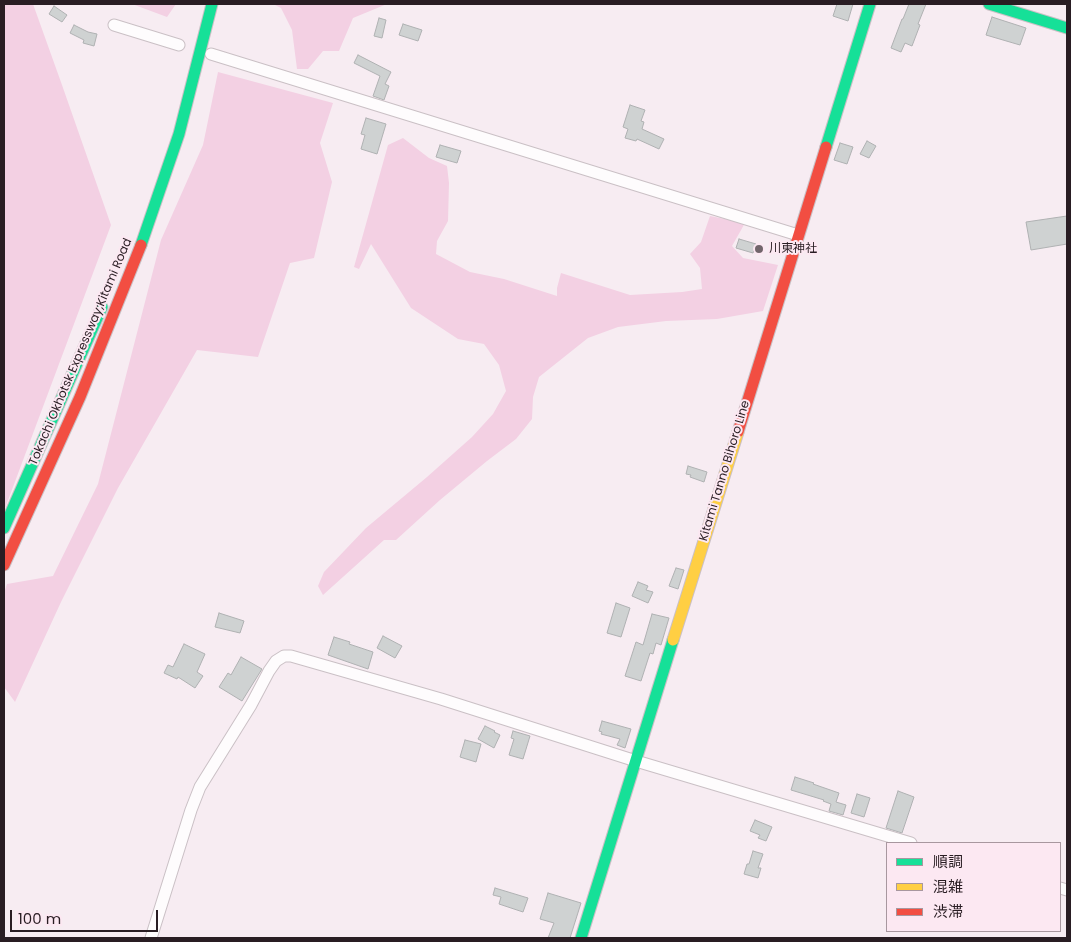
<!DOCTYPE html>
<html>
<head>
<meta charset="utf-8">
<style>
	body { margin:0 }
	#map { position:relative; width:1071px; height:942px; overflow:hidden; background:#f7ecf2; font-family:Poppins,"Noto Sans JP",sans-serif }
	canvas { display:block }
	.frame { position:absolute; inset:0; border:5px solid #291d23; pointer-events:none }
	.legend { position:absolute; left:886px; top:842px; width:175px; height:90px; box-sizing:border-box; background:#fce8f2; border:1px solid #a8979f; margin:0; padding:6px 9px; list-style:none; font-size:15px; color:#291d23 }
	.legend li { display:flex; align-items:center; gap:10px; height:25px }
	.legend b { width:25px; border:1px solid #a8979f }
	.scale { position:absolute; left:10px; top:910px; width:148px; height:22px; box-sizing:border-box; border:2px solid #291d23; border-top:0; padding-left:6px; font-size:15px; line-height:18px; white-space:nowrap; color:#291d23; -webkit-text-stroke:4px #fce8f2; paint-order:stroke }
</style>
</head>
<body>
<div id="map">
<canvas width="1071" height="942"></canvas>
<div class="frame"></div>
<ul class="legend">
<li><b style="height:6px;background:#16e098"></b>順調</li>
<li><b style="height:6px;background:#ffcf43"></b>混雑</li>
<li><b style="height:6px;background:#f24e42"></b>渋滞</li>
</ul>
<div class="scale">100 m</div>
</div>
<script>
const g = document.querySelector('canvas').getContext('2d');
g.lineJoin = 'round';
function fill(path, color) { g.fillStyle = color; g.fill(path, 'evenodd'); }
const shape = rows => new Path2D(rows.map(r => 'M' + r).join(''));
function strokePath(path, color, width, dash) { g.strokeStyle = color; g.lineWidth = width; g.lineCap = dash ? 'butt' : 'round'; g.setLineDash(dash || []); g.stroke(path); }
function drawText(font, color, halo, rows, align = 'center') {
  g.font = font + ' Poppins,"Noto Sans JP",sans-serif'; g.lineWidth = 4; g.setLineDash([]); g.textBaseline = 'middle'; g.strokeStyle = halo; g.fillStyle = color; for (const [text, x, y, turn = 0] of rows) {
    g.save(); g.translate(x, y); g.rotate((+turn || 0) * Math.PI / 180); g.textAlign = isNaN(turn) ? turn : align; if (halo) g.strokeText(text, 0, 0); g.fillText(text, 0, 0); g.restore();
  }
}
fill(shape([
	[4,4,33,4,62,85,111,225,4,511],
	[132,4,176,4,167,17],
	[273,4,387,4,353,18,339,51,323,51,308,69,297,69,292,30,281,8],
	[218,72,333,103,320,143,332,182,314,258,290,263,258,357,197,350,118,488,61,602,15,702,4,687,4,593,7,584,53,576,98,484,161,240,203,145],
	[403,138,429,158,447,166,449,183,448,221,437,241,436,254,470,272,504,279,557,296,557,288,561,273,630,295,682,292,702,289,700,268,690,254,701,242,710,216,745,223,732,246,743,258,778,265,763,311,717,319,666,321,618,327,588,338,539,377,533,397,532,419,516,439,487,461,440,500,396,540,384,540,323,595,318,586,324,572,366,528,427,477,472,437,493,414,506,391,499,365,484,344,458,339,411,308,371,244,359,269,354,267,388,145]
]), '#f3d0e3');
const building = shape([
	[837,4,853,4,848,21,833,16,837,4],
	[909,4,926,4,918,24,920,25,912,46,905,43,901,52,891,48,902,19,903,19,909,4],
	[54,6,67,15,62,22,49,14,54,6],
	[992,17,1026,28,1020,45,986,35,992,17],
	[379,18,386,20,382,38,374,36,379,18],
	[403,24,422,30,418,41,399,35,403,24],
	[74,25,88,32,97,34,94,46,83,43,84,40,70,33,74,25],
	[358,55,391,72,385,84,389,86,384,100,373,96,380,76,354,63,358,55],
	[630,105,645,110,641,121,644,122,642,129,664,139,659,149,637,139,636,141,625,138,628,129,623,127,630,105],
	[366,118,386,124,377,154,361,149,365,135,361,134,366,118],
	[867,141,876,146,869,158,860,154,867,141],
	[840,143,853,147,847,164,834,160,840,143],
	[440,145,461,151,457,163,436,157,440,145],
	[1067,216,1067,244,1031,250,1026,222,1067,216],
	[739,239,756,244,753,253,736,248,739,239],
	[688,466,707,472,704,482,690,477,691,475,686,474,688,466],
	[676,568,684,570,678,589,669,586,676,568],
	[638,582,648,586,646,590,653,592,648,603,632,596,638,582],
	[616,603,630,608,621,637,607,633,616,603],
	[219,613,244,621,240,633,215,627,219,613],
	[652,614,669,618,661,645,656,643,653,654,650,653,641,681,625,676,636,642,643,645,652,614],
	[383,636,402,646,395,658,377,648,383,636],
	[334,637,350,642,349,644,373,652,368,669,328,655,334,637],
	[184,644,205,654,197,672,203,676,195,688,178,677,177,679,164,673,168,665,173,667,184,644],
	[241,657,262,669,242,701,219,687,228,673,231,675,241,657],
	[602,721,631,729,625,748,617,745,620,739,601,734,602,732,599,731,602,721],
	[485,726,495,731,494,732,500,735,494,748,478,739,485,726],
	[513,731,530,736,523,759,509,755,514,739,511,738,513,731],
	[465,740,481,744,476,762,460,757,465,740],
	[795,777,814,783,813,784,839,793,836,802,846,805,843,815,829,811,831,804,823,801,824,800,791,790,795,777],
	[898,791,914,797,902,833,886,828,898,791],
	[857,794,870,798,864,817,851,813,857,794],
	[755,820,772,827,766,841,758,838,760,835,750,831,755,820],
	[753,851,763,854,758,868,761,868,758,878,744,874,747,864,749,864,753,851],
	[495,888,528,898,523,912,499,904,501,897,493,895,495,888],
	[548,893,581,903,570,938,548,938,554,923,540,919,548,893]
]);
fill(building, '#cfd2d2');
strokePath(building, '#afb1b2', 1);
const street = shape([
	[114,25,179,45],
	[211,54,798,235],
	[1060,888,1067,890],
	[151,938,191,810,200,787,251,705,269,671,276,661,284,656,291,656,441,699,636,761,911,843]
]);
const fast = shape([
	[989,4,1067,28],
	[826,147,870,4],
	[141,245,179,134,212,4],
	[4,528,102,307],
	[581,938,673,640]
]);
const slow = shape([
	[673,640,738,432]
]);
const jam = shape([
	[738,432,826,147],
	[4,565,80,397,141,245]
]);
strokePath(street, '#cac0c5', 13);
strokePath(fast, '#cac0c5', 13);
strokePath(slow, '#cac0c5', 13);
strokePath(jam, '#cac0c5', 13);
strokePath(street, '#fefcfd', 11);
strokePath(fast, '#16e098', 11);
strokePath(slow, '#ffcf43', 11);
strokePath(jam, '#f24e42', 11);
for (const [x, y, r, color] of [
	[759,249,5,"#71656b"]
]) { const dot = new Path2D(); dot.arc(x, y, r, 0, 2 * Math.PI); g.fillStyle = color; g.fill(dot); strokePath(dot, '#fce8f2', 2); }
drawText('12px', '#291d23', '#fce8f2', [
	["川東神社",769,249]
], 'left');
drawText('12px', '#291d23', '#fce8f2', [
	["Tokachi Okhotsk Expressway;Kitami Road",81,352,-67],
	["Kitami Tanno Bihoro Line",725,471,-73]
]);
</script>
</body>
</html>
